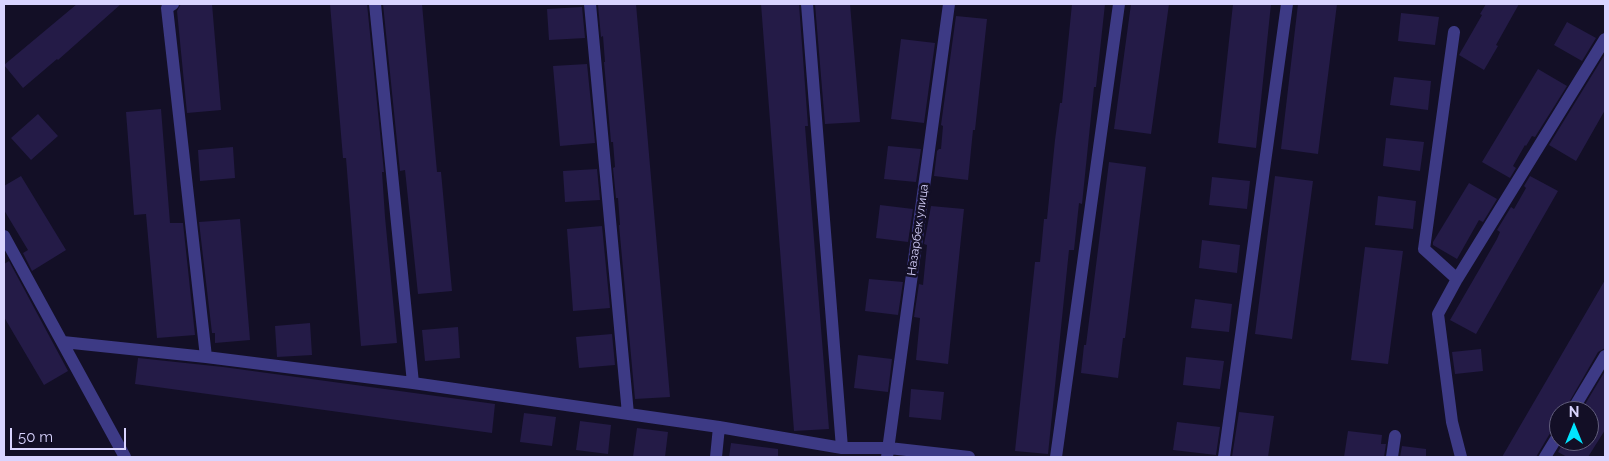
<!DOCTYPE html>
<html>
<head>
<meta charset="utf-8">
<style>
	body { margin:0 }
	#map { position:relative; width:1609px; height:461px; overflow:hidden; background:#130f26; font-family:Raleway,sans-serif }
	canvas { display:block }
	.frame { position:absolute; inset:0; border:5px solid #d9d4ff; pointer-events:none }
	.north { position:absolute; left:1549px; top:401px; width:50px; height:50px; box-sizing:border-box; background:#130f26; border:1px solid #625e7d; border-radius:50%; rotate:0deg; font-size:14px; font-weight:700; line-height:20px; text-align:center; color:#d9d4ff }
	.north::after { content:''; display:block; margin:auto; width:18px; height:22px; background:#00e5ff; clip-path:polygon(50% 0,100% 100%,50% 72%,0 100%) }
	.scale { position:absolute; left:10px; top:428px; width:116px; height:22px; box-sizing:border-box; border:2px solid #d9d4ff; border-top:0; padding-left:6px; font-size:15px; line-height:18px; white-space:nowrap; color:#d9d4ff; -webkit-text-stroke:4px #130f26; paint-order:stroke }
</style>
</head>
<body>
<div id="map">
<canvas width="1609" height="461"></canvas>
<div class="frame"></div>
<div class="north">N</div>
<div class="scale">50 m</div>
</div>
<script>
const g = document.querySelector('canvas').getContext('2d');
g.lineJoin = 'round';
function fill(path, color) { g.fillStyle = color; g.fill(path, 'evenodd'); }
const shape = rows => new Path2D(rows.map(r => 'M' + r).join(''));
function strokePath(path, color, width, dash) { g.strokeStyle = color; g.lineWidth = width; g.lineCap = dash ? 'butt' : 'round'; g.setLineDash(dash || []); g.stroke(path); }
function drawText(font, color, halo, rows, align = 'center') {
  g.font = font + ' Raleway,sans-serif'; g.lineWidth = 5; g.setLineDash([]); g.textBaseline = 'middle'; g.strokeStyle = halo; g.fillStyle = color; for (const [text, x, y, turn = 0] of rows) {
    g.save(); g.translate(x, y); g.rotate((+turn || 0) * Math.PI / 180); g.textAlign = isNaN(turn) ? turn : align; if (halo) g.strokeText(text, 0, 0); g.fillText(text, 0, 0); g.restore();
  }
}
fill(shape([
	[77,4,121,4,58,60,57,59,23,88,4,65],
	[181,4,212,4,221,110,187,113,177,11],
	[330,4,367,4,384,172,382,172,385,217,397,343,361,346,346,158,343,158],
	[383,4,422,4,437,172,441,172,452,291,418,294,405,170,400,171],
	[601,4,636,4,670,397,635,399,619,225,620,225,618,198,616,198,613,168,615,167,613,142,611,142,604,62,605,62,603,36,601,37,598,5,601,5],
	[761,4,799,4,808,126,805,126,829,429,794,431],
	[815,4,850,4,860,122,825,124],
	[1072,4,1105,4,1096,87,1094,87,1082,204,1079,203,1074,250,1069,250,1048,454,1015,451,1035,262,1040,262,1044,219,1047,219,1055,140,1060,103,1062,103],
	[1131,4,1169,4,1151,134,1114,129],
	[1233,4,1271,4,1256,148,1218,143],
	[1298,4,1337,4,1318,154,1281,149],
	[1486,4,1519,4,1496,45,1498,46,1484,70,1459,55,1482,15,1480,14],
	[582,7,585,38,549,40,547,9],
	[1401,13,1439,17,1435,45,1398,41],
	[956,16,987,19,975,130,973,130,968,180,934,176,937,151,939,149,941,149,943,126,941,125],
	[1567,22,1596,38,1582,61,1554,45],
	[901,39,935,43,924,123,891,119],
	[1605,54,1605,110,1576,161,1549,145],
	[587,64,595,143,560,146,553,66],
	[1538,69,1567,86,1535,137,1532,136,1526,146,1525,145,1513,166,1516,168,1510,178,1482,162],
	[1394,77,1431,81,1428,110,1390,105],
	[161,109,170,223,183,223,195,335,157,338,146,214,134,215,126,112],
	[38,114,58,136,31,160,11,138],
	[1386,138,1424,142,1420,171,1383,166],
	[888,146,921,149,916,182,884,179],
	[233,147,235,178,200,181,198,150],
	[1109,162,1146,167,1125,338,1123,338,1118,378,1081,373,1084,345,1086,345],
	[597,169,600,200,565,202,563,171],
	[21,176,66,250,32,271,23,253,28,250,4,210,4,186],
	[1275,176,1313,181,1292,339,1255,334],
	[1530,176,1558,191,1476,334,1450,320,1497,239,1500,232,1497,230,1511,207,1514,209,1526,188,1524,186],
	[1212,177,1250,181,1247,209,1209,205],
	[1469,183,1497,199,1483,222,1479,220,1457,259,1433,245,1433,242],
	[1378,196,1416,201,1413,229,1375,225],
	[880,205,913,209,908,242,876,238],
	[931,206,964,209,948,364,916,360,920,318,914,317,919,284,923,285,927,245,924,244],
	[240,219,250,340,215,343,215,333,212,333,199,222],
	[602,226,610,308,573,311,567,229],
	[1202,240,1240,245,1237,273,1199,268],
	[1365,247,1403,251,1388,364,1351,360],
	[9,261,68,371,44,385,4,317,4,264],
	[869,279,903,282,898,315,865,311],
	[1605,280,1605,348,1598,352,1564,411,1559,411,1559,418,1536,457,1502,457],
	[1195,299,1232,304,1229,332,1191,328],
	[310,323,312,355,277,357,275,326],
	[458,327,460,358,425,361,422,330],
	[612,334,615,365,579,368,576,337],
	[1481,349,1483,371,1455,374,1452,352],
	[858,355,892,359,888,392,854,388],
	[1186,357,1224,361,1220,389,1183,385],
	[138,358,223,367,495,404,492,433,135,384],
	[1605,371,1605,430,1588,457,1567,457,1558,452,1564,441,1589,441,1589,411,1581,411],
	[911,389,944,392,941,420,909,417],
	[1239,412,1274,416,1268,457,1232,457],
	[524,413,556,417,552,446,520,442],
	[580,421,611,425,608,454,576,450],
	[1177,422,1220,427,1216,455,1173,450],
	[637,428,668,432,665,457,633,457],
	[1348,431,1382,435,1381,444,1386,444,1384,457,1344,457],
	[731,443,778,449,778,457,729,457],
	[1402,446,1426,449,1426,457,1400,457]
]), '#241b47');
strokePath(shape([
	[173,4,167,8,206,357],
	[375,4,413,383],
	[590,4,628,414],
	[807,4,842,448],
	[1454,32,1424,249,1457,279],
	[4,236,125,457],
	[63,342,206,357,413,383,719,427,842,448,889,448,969,457],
	[1572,411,1605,356],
	[716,457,719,427],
	[887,457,949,4],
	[1056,457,1119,4],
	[1224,457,1287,4],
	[1392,457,1395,436],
	[1461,457,1452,422,1438,314,1457,279,1605,39],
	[1545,457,1559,434]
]), '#3d3a85', 12);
drawText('12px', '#d9d4ff', '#130f26', [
	["Назарбек улица",918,230,-82]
]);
</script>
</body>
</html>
